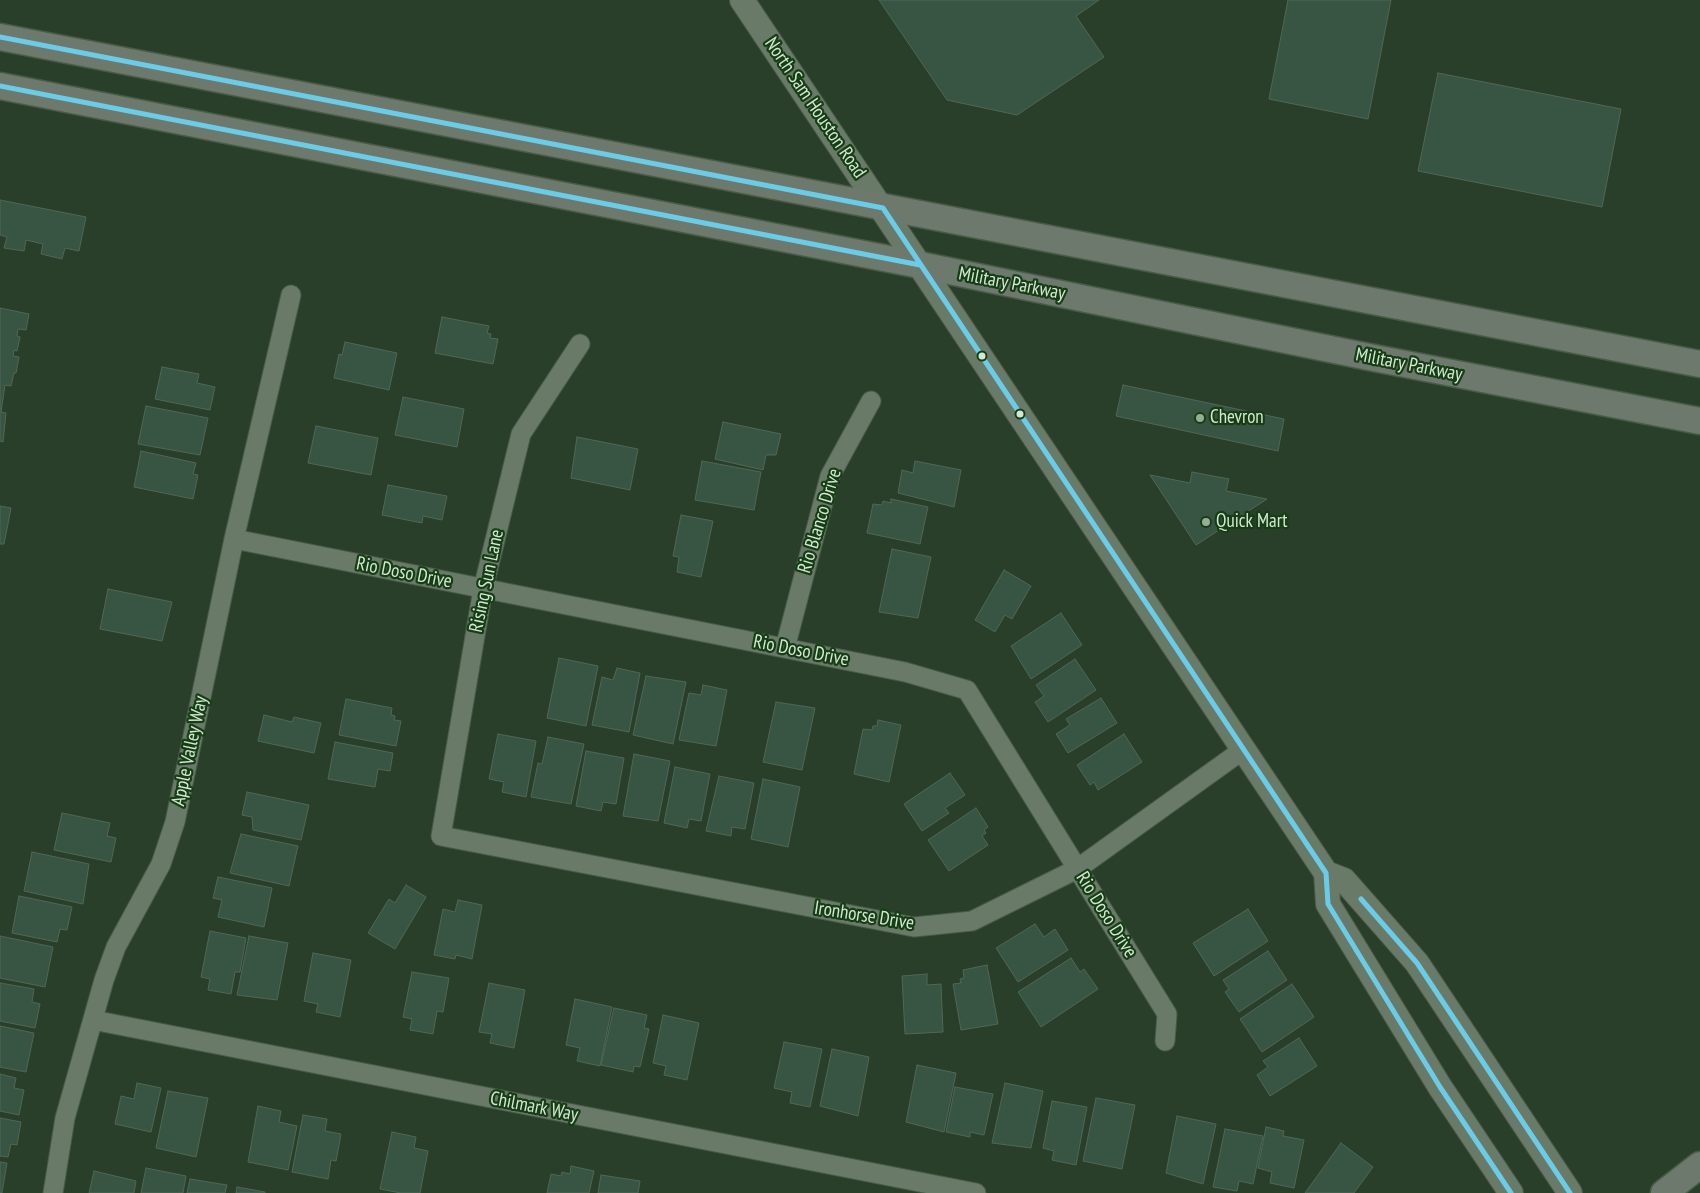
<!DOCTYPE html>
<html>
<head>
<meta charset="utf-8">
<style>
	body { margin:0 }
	canvas { display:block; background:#2a3f2a }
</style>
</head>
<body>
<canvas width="1700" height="1193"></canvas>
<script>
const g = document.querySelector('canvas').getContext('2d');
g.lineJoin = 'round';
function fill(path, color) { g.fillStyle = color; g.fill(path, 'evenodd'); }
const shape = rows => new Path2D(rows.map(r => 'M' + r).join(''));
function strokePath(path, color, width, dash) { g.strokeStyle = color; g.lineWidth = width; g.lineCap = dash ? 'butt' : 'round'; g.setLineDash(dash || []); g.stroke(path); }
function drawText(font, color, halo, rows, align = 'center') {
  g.font = font + ' "PT Sans Narrow",sans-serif'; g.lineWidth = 4.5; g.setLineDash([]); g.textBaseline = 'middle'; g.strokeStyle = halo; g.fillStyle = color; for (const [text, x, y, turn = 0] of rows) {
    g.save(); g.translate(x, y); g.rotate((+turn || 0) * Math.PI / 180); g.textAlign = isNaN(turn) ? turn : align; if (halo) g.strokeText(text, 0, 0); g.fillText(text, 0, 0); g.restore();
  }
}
const building = shape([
	[879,0,1099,0,1076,16,1104,57,1017,115,947,100,879,0],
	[1288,0,1391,0,1368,119,1269,99,1288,0],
	[1438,73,1621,109,1602,207,1418,171,1438,73],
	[0,200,86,217,79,251,65,248,62,259,41,254,43,244,26,240,24,251,4,248,7,237,0,235,0,200],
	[0,308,29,314,26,330,18,329,17,336,20,337,17,351,14,350,13,356,19,357,16,373,14,373,11,386,5,385,1,412,6,413,3,442,0,441,0,308],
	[442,317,489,326,487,333,491,334,490,338,498,339,493,364,435,353,442,317],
	[345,342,397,353,389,390,334,378,339,354,342,355,345,342],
	[162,367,199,374,197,383,215,387,210,410,155,399,162,367],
	[1123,385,1284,419,1278,451,1116,416,1123,385],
	[403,397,464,409,457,447,395,435,403,397],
	[146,406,208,418,200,455,138,444,146,406],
	[723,422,781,434,776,455,766,455,763,470,715,459,723,422],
	[316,426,378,438,371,475,308,463,316,426],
	[577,437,638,449,630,490,571,478,577,437],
	[141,451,196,463,193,474,198,475,193,499,134,487,141,451],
	[702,461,761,472,754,510,695,500,702,461],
	[915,461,961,470,954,507,898,493,902,470,913,473,915,461],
	[1192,472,1229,479,1226,491,1267,499,1196,545,1150,475,1190,483,1192,472],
	[388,485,447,496,442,520,423,516,422,523,382,515,388,485],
	[891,499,928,507,920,544,867,533,873,504,882,505,883,501,891,503,891,499],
	[0,506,11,508,4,544,0,544,0,506],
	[681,515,713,521,701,577,677,572,679,557,673,556,681,515],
	[892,549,931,557,918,618,879,612,892,549],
	[1004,570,1031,586,1012,619,1005,615,995,632,975,620,1004,570],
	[108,589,172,602,162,641,100,629,108,589],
	[1061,613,1082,645,1031,679,1011,646,1061,613],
	[559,658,598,666,586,726,547,718,559,658],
	[1075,659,1096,690,1048,722,1035,702,1044,696,1036,685,1075,659],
	[617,668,640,673,629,732,592,725,602,677,613,680,617,668],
	[646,676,686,682,673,744,633,735,646,676],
	[703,685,727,690,716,746,679,740,689,693,701,695,703,685],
	[1101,698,1117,723,1068,753,1056,734,1070,725,1066,719,1101,698],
	[346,699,392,708,391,715,395,716,394,720,401,721,396,746,339,735,346,699],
	[776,702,815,708,802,770,763,762,776,702],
	[264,715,292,722,294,717,321,723,314,753,258,741,264,715],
	[878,720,901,725,889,782,854,774,863,729,872,730,873,726,877,726,878,720],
	[498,734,536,741,526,797,502,792,504,782,489,779,498,734],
	[1124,734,1142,762,1098,790,1094,782,1090,785,1077,765,1124,734],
	[548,737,584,744,571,804,531,797,538,763,542,764,548,737],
	[335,742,393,753,390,771,378,769,375,787,328,779,335,742],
	[586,751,624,758,616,804,603,802,601,811,576,806,586,751],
	[634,754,670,761,658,821,623,816,634,754],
	[675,767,710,774,701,821,689,819,687,828,664,823,675,767],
	[950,773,965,795,945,808,949,813,922,831,904,804,950,773],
	[719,776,754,783,745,829,732,827,731,836,706,831,719,776],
	[763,779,800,787,788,847,751,839,763,779],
	[247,792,309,805,301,840,253,830,252,817,242,815,247,792],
	[976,808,988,827,984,830,986,833,982,836,988,845,949,871,928,840,976,808],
	[62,813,110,823,107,836,116,838,111,862,54,850,62,813],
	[241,834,298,846,289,886,230,873,241,834],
	[32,852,89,864,83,904,24,891,32,852],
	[218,877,272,888,264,927,218,917,222,900,213,898,218,877],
	[406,885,426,897,395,949,368,933,389,899,395,903,406,885],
	[19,896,72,907,67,930,60,929,57,942,12,933,19,896],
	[458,900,482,905,472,959,456,955,455,959,434,955,443,909,455,912,458,900],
	[1248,909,1268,941,1214,976,1193,943,1248,909],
	[1035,924,1044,937,1055,929,1068,950,1018,982,996,948,1035,924],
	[210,931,246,938,240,972,235,972,231,994,208,990,210,979,201,977,210,931],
	[0,936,53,947,45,987,0,978,0,936],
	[249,936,288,943,277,1000,237,995,249,936],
	[1268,951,1287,980,1239,1012,1225,992,1229,989,1223,980,1268,951],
	[313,953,351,960,340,1017,316,1012,318,1004,304,1001,313,953],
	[1071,958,1080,972,1084,969,1098,989,1041,1027,1018,992,1071,958],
	[987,965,998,1024,961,1030,953,984,961,983,960,979,964,978,963,970,987,965],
	[412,972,449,978,443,1012,437,1011,433,1034,410,1030,412,1019,403,1017,412,972],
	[927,974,927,985,941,984,943,1032,905,1034,902,976,927,974],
	[0,983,34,989,32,1002,40,1004,35,1028,0,1021,0,983],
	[489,983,525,990,514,1048,490,1043,492,1034,479,1032,489,983],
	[1292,984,1314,1017,1262,1052,1240,1019,1292,984],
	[575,999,612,1007,600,1066,577,1061,580,1048,566,1045,575,999],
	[614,1008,647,1015,644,1028,649,1029,640,1067,634,1066,633,1072,601,1065,614,1008],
	[663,1015,699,1023,687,1080,664,1075,666,1066,653,1063,663,1015],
	[0,1026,34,1033,26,1072,0,1067,0,1026],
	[1299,1038,1317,1066,1270,1096,1257,1075,1268,1067,1263,1061,1299,1038],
	[784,1042,822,1049,810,1107,790,1103,792,1092,774,1088,784,1042],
	[832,1049,869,1057,858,1116,820,1106,832,1049],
	[917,1065,956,1073,944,1132,906,1122,917,1065],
	[0,1074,16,1078,14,1088,24,1090,19,1115,0,1111,0,1074],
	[137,1083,161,1088,151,1132,115,1124,121,1096,134,1099,137,1083],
	[1005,1083,1043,1091,1031,1148,992,1143,1005,1083],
	[955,1087,993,1094,984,1135,970,1132,970,1137,946,1132,955,1087],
	[168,1091,208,1098,196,1157,156,1148,168,1091],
	[1096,1098,1135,1105,1122,1169,1083,1161,1096,1098],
	[1052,1101,1087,1107,1076,1165,1052,1160,1054,1151,1043,1148,1052,1101],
	[258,1106,281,1111,279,1122,297,1126,288,1170,248,1162,258,1106],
	[303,1115,327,1119,325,1131,341,1134,336,1161,331,1160,328,1179,292,1172,303,1115],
	[1177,1116,1216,1124,1203,1184,1166,1173,1177,1116],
	[0,1118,21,1122,17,1145,11,1144,8,1157,0,1156,0,1118],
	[1266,1127,1284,1131,1283,1136,1304,1140,1294,1188,1270,1183,1272,1172,1258,1168,1266,1127],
	[1225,1129,1263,1136,1253,1184,1239,1181,1237,1191,1213,1187,1225,1129],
	[392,1132,416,1137,414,1148,428,1151,420,1193,401,1193,380,1189,392,1132],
	[1341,1143,1373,1167,1354,1193,1305,1193,1341,1143],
	[0,1162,7,1163,2,1193,0,1193,0,1162],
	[571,1166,594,1171,589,1193,547,1193,551,1174,561,1176,562,1172,570,1174,571,1166],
	[146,1168,186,1176,183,1193,141,1193,146,1168],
	[94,1171,136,1181,134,1193,89,1193,94,1171],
	[601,1175,640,1181,638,1193,598,1193,601,1175],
	[190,1179,227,1185,225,1193,187,1193,190,1179],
	[237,1187,265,1192,265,1193,236,1193,237,1187]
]);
fill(building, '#385543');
strokePath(building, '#506657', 1);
const minor = shape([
	[580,344,521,434,483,589,441,836,914,927,972,921,1077,869,1244,749],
	[234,539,905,672,967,690,1167,1014,1165,1041],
	[785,648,830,476,871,401],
	[93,1020,976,1193],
	[53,1193,65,1118,104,980,116,947,161,864,175,822,234,539,291,295]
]);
const tertiary = shape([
	[742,0,1326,873,1328,904,1440,1087,1511,1193],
	[1326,873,1344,880,1417,963,1570,1193]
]);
const secondary = shape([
	[0,37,1700,364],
	[0,86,920,265,1369,357,1700,421],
	[1664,1193,1700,1165]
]);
strokePath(minor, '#485b48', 21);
strokePath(tertiary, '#485b48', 26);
strokePath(secondary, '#485b48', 29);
strokePath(minor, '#6a7a69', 19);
strokePath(tertiary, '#6a7a69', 24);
strokePath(secondary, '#6d796d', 26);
strokePath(shape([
	[0,37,883,208,1326,873,1328,904,1440,1087,1511,1193],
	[0,86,920,265],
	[1361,899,1417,963,1570,1193]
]), '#6bcce7', 5);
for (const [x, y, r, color] of [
	[982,356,4.5,"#d2e8d0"],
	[1020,414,4.5,"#d2e8d0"],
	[1200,418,5,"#97ad96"],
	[1206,522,5,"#97ad96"]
]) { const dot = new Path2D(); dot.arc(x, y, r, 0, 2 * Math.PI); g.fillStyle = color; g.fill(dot); strokePath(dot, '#173d16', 2); }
drawText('19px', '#d2e8d0', '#173d16', [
	["North Sam Houston Road",815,108,56],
	["Military Parkway",1012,284,11],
	["Military Parkway",1409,365,11],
	["Rio Blanco Drive",820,521,-73],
	["Rio Doso Drive",404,573,11],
	["Rising Sun Lane",487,581,-78],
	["Rio Doso Drive",801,651,11],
	["Apple Valley Way",190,751,-78],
	["Rio Doso Drive",1106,915,58],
	["Ironhorse Drive",864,916,9],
	["Chilmark Way",534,1107,11]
]);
drawText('19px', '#d2e8d0', '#173d16', [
	["Chevron",1210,418],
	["Quick Mart",1216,522]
], 'left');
</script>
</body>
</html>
